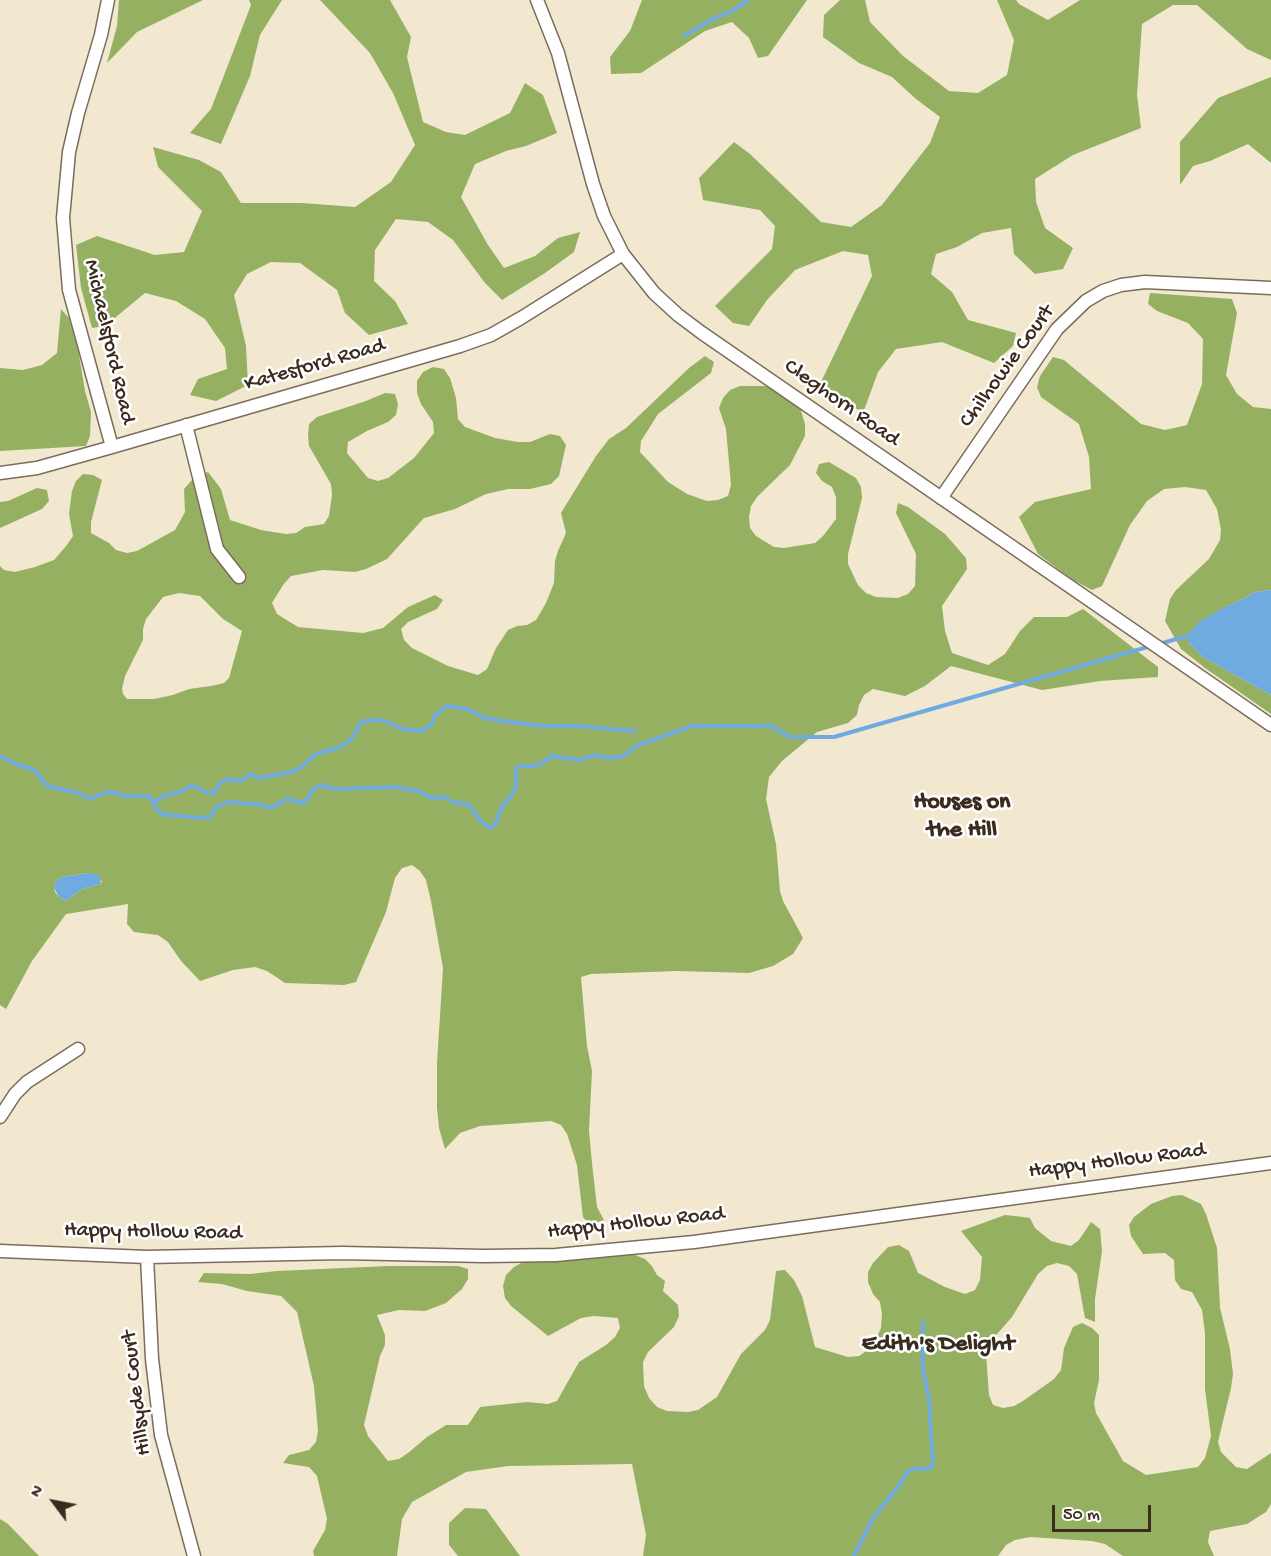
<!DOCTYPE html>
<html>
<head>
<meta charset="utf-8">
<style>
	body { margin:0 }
	#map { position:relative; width:1271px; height:1556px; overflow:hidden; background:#f2e8d0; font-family:"Gochi Hand",sans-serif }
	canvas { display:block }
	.north { position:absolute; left:24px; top:1472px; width:60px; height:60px; -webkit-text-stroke:4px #fff; paint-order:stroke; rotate:302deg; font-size:16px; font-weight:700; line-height:24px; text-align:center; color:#3b2a1e }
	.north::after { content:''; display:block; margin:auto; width:21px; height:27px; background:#3b2a1e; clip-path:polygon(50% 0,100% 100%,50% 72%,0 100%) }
	.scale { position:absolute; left:1052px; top:1505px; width:99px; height:27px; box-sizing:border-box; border:3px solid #3b2a1e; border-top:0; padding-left:8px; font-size:18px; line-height:21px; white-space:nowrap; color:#3b2a1e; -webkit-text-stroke:4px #fff; paint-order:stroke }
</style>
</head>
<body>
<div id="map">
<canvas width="1271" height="1556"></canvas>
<div class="north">N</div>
<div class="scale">50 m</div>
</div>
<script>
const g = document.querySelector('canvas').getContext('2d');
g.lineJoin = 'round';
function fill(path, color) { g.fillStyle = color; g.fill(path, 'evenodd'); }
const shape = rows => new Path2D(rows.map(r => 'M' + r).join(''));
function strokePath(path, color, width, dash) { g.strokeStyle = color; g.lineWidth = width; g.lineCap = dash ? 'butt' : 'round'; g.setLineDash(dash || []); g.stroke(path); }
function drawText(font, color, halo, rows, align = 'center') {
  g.font = font + ' "Gochi Hand",sans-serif'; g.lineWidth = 5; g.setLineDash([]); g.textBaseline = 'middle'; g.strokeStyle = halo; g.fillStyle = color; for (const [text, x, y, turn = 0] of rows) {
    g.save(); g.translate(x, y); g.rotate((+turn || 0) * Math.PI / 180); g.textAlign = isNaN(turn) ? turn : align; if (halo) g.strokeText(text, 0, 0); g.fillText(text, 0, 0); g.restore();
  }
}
fill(shape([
	[119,0,203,0,137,32,107,63,117,26],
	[249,0,282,0,260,35,250,76,221,144,190,133,211,109,251,5],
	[320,0,390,0,411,37,407,57,423,122,446,132,465,135,510,113,525,83,543,95,557,133,526,146,506,151,475,164,461,197,488,245,504,268,535,256,558,238,580,232,574,252,545,273,502,300,485,283,453,240,428,222,396,219,375,250,374,281,395,301,408,324,369,335,345,313,337,290,300,263,271,262,247,274,234,295,246,346,248,385,216,401,190,395,198,379,227,369,225,348,205,319,176,301,145,293,105,326,92,328,81,288,76,245,97,236,155,255,184,252,202,211,158,167,153,147,199,160,221,172,241,203,302,203,355,207,391,182,415,145,393,93,370,53],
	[642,0,807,0,768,56,758,58,749,38,732,22,705,31,641,73,611,74,610,57,630,31],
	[840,0,865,0,870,22,903,56,949,91,978,93,1007,75,1014,40,997,0,1016,0,1019,4,1048,20,1080,0,1271,0,1271,60,1247,49,1197,5,1173,5,1142,24,1137,95,1141,128,1073,155,1035,179,1036,202,1045,228,1073,248,1063,269,1035,274,1014,254,1011,228,982,233,957,247,936,254,931,274,952,292,968,320,1016,333,1013,346,994,363,942,342,896,349,878,372,863,413,820,384,872,276,868,255,843,251,795,270,767,300,749,326,733,323,715,306,772,249,775,226,760,210,703,200,699,178,734,142,750,154,821,222,851,227,882,205,930,143,940,117,916,99,892,77,859,63,823,37,824,15],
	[1271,77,1271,163,1248,144,1210,161,1193,166,1180,185,1180,142,1218,98],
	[1150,293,1232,299,1237,313,1226,375,1237,394,1253,407,1271,409,1271,590,1255,592,1241,600,1227,606,1188,642,1203,657,1271,695,1271,714,1205,668,1181,649,1165,621,1170,599,1176,590,1209,559,1220,540,1221,530,1217,509,1206,490,1185,487,1164,489,1147,501,1130,525,1102,586,1092,590,1073,580,1038,554,1019,517,1035,502,1091,489,1089,457,1079,424,1041,397,1037,387,1040,376,1053,357,1064,360,1141,424,1165,430,1187,425,1202,384,1203,339,1188,323,1157,311,1148,304],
	[61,309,69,318,78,349,85,391,91,412,90,436,86,446,0,451,0,368,23,370,42,365,57,353],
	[705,356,714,362,711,373,658,414,641,441,640,452,668,482,687,494,707,501,718,500,728,496,731,485,726,429,719,408,723,398,730,390,740,386,763,386,783,388,798,401,805,424,805,436,790,465,757,497,751,506,749,517,750,528,756,536,774,547,784,548,815,543,823,536,836,519,836,497,832,487,822,481,816,473,819,464,829,462,856,478,861,487,862,498,848,554,848,564,858,585,866,593,876,597,898,598,908,594,915,586,916,554,896,513,898,503,908,507,945,534,966,558,967,569,942,606,945,631,952,653,988,665,1005,654,1020,631,1034,617,1067,617,1083,609,1158,667,1158,677,1100,681,1042,690,951,666,925,686,905,696,873,689,864,695,859,705,857,715,848,723,817,732,782,761,769,777,766,799,776,844,780,891,783,901,803,938,793,954,773,966,749,973,678,971,591,974,581,977,587,1046,592,1071,589,1131,592,1163,597,1207,604,1220,590,1225,583,1217,577,1165,567,1134,561,1125,551,1121,480,1126,460,1133,445,1149,439,1128,437,1108,437,1063,443,968,431,901,426,880,420,871,412,865,402,868,395,878,386,912,356,982,344,985,285,983,267,971,255,967,233,970,200,981,181,961,168,942,158,935,134,932,127,924,128,904,66,914,32,961,6,1009,0,1005,0,566,4,570,15,572,35,567,54,560,67,545,73,536,69,514,72,491,76,481,83,474,93,475,102,480,91,522,91,533,109,543,116,550,127,553,137,551,175,530,185,512,184,489,191,481,199,475,208,472,221,489,230,520,261,530,286,534,296,533,305,527,324,524,329,516,332,495,331,484,309,446,308,435,309,424,317,417,366,401,385,393,395,394,398,404,396,415,388,422,367,431,348,442,347,453,368,478,378,481,388,478,414,458,434,433,433,422,421,404,417,393,417,381,423,372,433,367,444,369,450,378,456,398,458,419,465,427,495,438,518,442,530,442,550,434,560,436,566,445,559,476,551,484,530,489,508,489,486,494,455,509,424,518,387,559,366,569,355,572,323,570,291,576,283,585,272,603,277,614,298,627,363,633,383,628,408,607,435,595,443,600,437,609,408,622,401,629,404,640,412,648,448,666,478,675,487,669,496,648,508,630,517,626,527,625,536,620,546,603,554,583,555,561,558,551,566,533,561,513,596,456,609,439,626,428,689,368],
	[179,593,200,596,223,619,242,631,229,678,224,683,211,686,189,689,173,695,154,699,127,699,123,694,122,689,125,676,143,640,143,629,146,619,163,597],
	[89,873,102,881,101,884,82,889,66,901,59,897,55,892,54,888,56,881,61,877],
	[37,488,47,490,49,501,42,509,0,528,0,502,8,501],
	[1182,1195,1201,1204,1206,1214,1217,1248,1220,1308,1230,1349,1233,1374,1231,1388,1218,1442,1221,1452,1236,1467,1247,1469,1271,1453,1271,1504,1266,1512,1247,1524,1210,1531,1208,1542,1214,1556,1123,1556,1105,1544,1092,1541,1030,1537,1015,1540,1006,1545,998,1556,643,1556,646,1535,632,1464,508,1466,466,1472,412,1502,402,1519,397,1556,314,1556,313,1551,325,1530,327,1519,317,1476,309,1467,283,1463,289,1455,309,1450,316,1442,318,1431,314,1386,297,1312,281,1296,247,1291,222,1284,198,1282,204,1273,250,1274,277,1271,388,1266,458,1266,468,1269,468,1279,462,1289,446,1303,425,1311,399,1310,377,1315,385,1335,385,1345,380,1356,364,1425,368,1436,388,1461,399,1459,408,1453,427,1437,446,1425,468,1425,480,1407,527,1402,548,1404,557,1401,579,1362,606,1345,615,1337,620,1328,618,1318,594,1316,581,1318,548,1336,511,1306,505,1298,503,1286,506,1275,514,1267,534,1256,618,1253,635,1255,645,1259,652,1266,657,1275,665,1281,663,1291,678,1305,679,1316,674,1327,648,1352,643,1362,644,1386,649,1398,657,1407,667,1411,688,1412,698,1410,717,1397,741,1354,765,1330,770,1320,776,1271,785,1270,794,1280,802,1296,815,1347,848,1357,859,1356,868,1350,875,1341,881,1328,882,1314,880,1302,873,1294,868,1282,868,1272,873,1263,888,1247,899,1245,909,1251,918,1273,945,1287,965,1294,975,1290,980,1280,982,1257,961,1231,1005,1215,1015,1216,1030,1218,1035,1228,1051,1241,1071,1246,1079,1240,1091,1222,1100,1229,1102,1251,1095,1299,1095,1322,1085,1318,1077,1274,1069,1266,1057,1263,1047,1266,1038,1274,1012,1317,991,1341,986,1353,989,1395,993,1405,1003,1408,1014,1406,1023,1401,1054,1379,1061,1370,1064,1348,1073,1327,1082,1323,1092,1328,1099,1335,1099,1380,1094,1403,1096,1413,1123,1461,1146,1475,1198,1467,1205,1458,1211,1436,1205,1389,1205,1333,1202,1310,1192,1292,1181,1289,1175,1280,1174,1260,1165,1253,1143,1254,1131,1236,1129,1225,1134,1217,1151,1204,1172,1196],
	[465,1508,486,1509,520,1556,458,1556,449,1545,449,1523],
	[0,1519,8,1524,39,1556,0,1556]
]), '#96b062');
fill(shape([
	[1271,590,1271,695,1203,657,1188,642,1187,636,1200,621,1227,606,1241,600,1255,592],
	[89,873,100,876,101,884,82,889,66,901,59,897,54,888,56,881,61,877]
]), '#6fabe0');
strokePath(shape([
	[684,36,713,19,734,10,748,0],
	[1159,644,1187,636],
	[0,756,21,766,33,769,39,775,43,782,51,787,75,792,91,799,103,793,112,792,124,796,147,796,151,798,156,809,162,814,167,815,203,818,211,816,216,807,229,802,263,805,271,808,287,799,303,803,308,798,312,790,321,785,335,789,393,787,419,791,431,798,444,797,455,803,462,803,469,805,480,820,490,828,495,825,501,808,513,793,516,786,516,769,519,766,534,766,543,763,551,756,580,760,595,755,609,758,624,756,636,746,692,726,760,726,769,725,790,737,834,737,1151,646],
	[154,802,166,795,180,792,192,785,207,793,214,793,220,783,227,779,241,781,250,774,259,778,291,772,300,768,316,754,337,748,345,744,352,738,360,724,365,721,382,720,403,729,422,731,432,724,436,714,447,706,468,709,485,718,503,721,542,726,578,726,635,731],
	[854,1556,873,1518,898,1487,907,1472,917,1468,928,1469,933,1465,929,1400,923,1369,923,1322]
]), '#6fabe0', 4);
const street = shape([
	[108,0,101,35,78,113,69,152,63,218,69,290,112,447],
	[537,0,558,53,593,184,604,216,623,254,654,293,678,315,702,333,1271,725],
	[186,425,217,549,239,577],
	[0,473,37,468,112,447,460,346,491,335,521,318,623,254],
	[941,498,1057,329,1086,301,1103,291,1121,285,1145,282,1271,288],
	[0,1117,15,1094,27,1082,78,1049],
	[0,1251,147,1257,342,1253,484,1256,556,1255,694,1242,1271,1163],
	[147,1257,152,1359,161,1435,194,1556]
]);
strokePath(street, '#7b6c5c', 15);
strokePath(street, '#fff', 12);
drawText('22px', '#3b2a1e', '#fff', [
	["Michaelsford Road",108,342,77],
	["Katesford Road",315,366,-16],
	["Chilhowie Court",1008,367,-54],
	["Cleghorn Road",841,404,35],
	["Happy Hollow Road",1117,1162,-7],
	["Happy Hollow Road",636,1224,-6],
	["Happy Hollow Road",153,1233,1],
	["Hillsyde Court",138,1393,-97]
]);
drawText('bold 24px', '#3b2a1e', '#fff', [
	["Houses on",962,803],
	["the Hill",962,831],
	["Edith's Delight",938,1345]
]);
</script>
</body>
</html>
